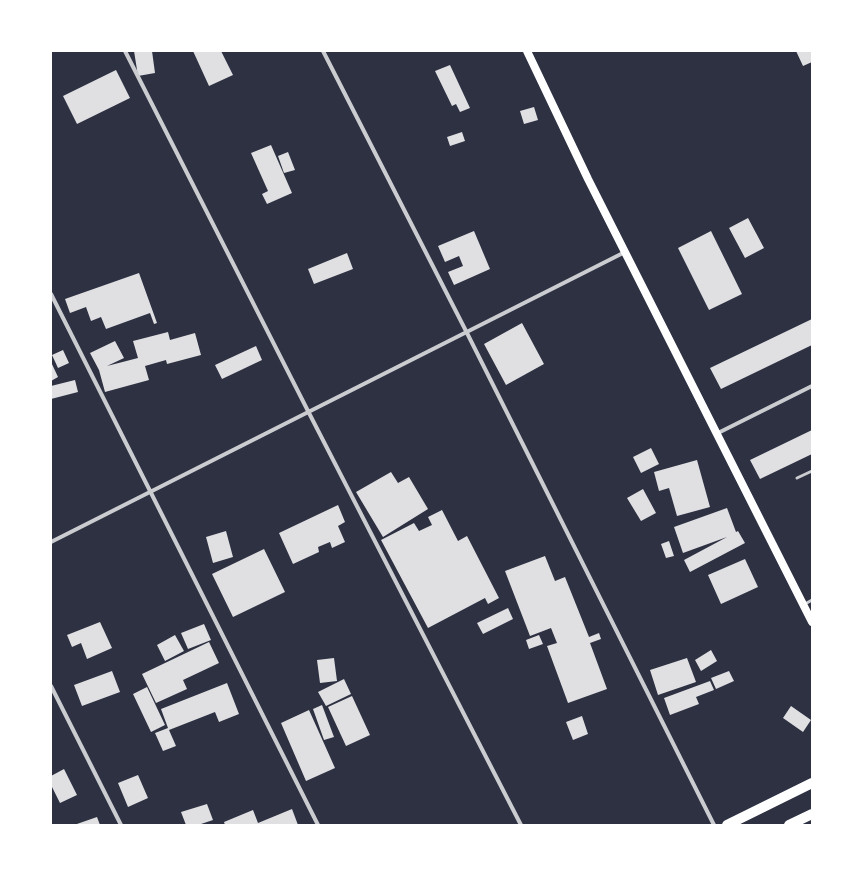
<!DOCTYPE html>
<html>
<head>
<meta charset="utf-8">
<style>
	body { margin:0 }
	#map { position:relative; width:863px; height:876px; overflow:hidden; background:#2d3142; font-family:"Roboto Condensed",sans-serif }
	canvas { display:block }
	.frame { position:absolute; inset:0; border:52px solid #fff; pointer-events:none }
</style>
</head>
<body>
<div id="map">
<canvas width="863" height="876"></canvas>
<div class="frame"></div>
</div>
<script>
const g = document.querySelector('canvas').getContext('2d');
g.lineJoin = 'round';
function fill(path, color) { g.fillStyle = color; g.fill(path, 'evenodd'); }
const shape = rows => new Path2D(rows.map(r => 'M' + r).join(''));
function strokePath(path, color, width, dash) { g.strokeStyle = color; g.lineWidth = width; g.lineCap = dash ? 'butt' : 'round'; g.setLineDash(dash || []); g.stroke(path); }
fill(shape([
	[134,51,152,51,155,73,138,76],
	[193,51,221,51,233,75,209,86],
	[796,51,812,51,812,62,803,66],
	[450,65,470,108,460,112,456,104,452,106,435,71],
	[116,70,130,98,77,124,63,96],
	[534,107,538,120,524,124,520,111],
	[462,132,465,141,450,146,447,137],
	[271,145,292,193,267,204,262,194,268,191,251,153],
	[288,152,295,170,284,173,278,156],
	[748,218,764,248,745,258,729,228],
	[474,231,490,269,454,285,448,272,463,266,459,256,445,262,438,246],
	[711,231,742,294,709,310,678,248],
	[347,253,353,269,314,284,308,269],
	[139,273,157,323,154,324,150,313,106,329,101,317,91,321,86,307,70,313,65,299],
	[812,319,812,345,721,389,710,368],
	[522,323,544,364,506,385,484,344],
	[168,332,170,340,195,333,201,355,167,364,166,360,145,366,149,380,105,392,99,370,90,353,115,341,124,358,107,366,138,358,133,341],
	[256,346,262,360,222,379,215,365],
	[63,350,69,363,58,368,52,355],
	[51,362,58,377,51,381],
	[75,380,78,392,51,399,51,386],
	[812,430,812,454,760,479,750,460],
	[651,448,659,464,641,473,633,457],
	[697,460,710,507,677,516,669,488,659,491,654,472],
	[391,472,398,483,409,477,428,509,383,537,356,492],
	[643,489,656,513,641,521,627,498],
	[338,505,345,522,338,526,345,542,332,548,330,542,318,547,319,552,293,564,279,533],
	[727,508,736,532,738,531,745,543,690,572,684,560,727,537,683,553,674,527],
	[442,510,458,541,467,536,499,598,488,604,485,598,428,628,381,540,414,523,419,531,432,525,428,517],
	[226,531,233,557,213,563,206,537],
	[669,541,674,556,666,558,661,544],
	[264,549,285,592,233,617,212,574],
	[545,556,555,581,565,577,589,637,599,633,601,639,590,643,607,689,568,703,547,646,557,643,551,628,530,636,505,571],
	[745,559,758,587,721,604,708,575],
	[508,608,513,619,483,634,477,623],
	[100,622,112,648,87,659,81,643,72,647,67,635],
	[204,624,211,640,188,649,181,633],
	[175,635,184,651,165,661,157,645],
	[539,635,543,644,529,649,526,640],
	[209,642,219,663,183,680,187,689,156,703,142,674],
	[711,650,717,661,701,671,695,660],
	[334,658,337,681,320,683,317,660],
	[687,658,696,682,658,695,650,670],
	[112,671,120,692,82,706,74,685],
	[729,671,734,681,716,689,711,678],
	[344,679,351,694,326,706,318,692],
	[710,681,714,690,696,697,699,704,670,715,664,698],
	[227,683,239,714,219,722,215,712,169,730,176,746,163,751,155,733,168,728,161,709],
	[147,687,165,725,151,732,133,694],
	[352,696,370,735,346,746,328,707],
	[322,705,334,737,324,740,313,709],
	[791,706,811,720,803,732,783,718],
	[309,710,335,768,306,781,281,723],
	[582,716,588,734,573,740,566,722],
	[64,769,77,795,60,803,51,785,51,776],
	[138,775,148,798,128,807,118,783],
	[207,804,213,820,198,825,186,825,181,812],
	[292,809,298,825,225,825,224,822,253,810,258,823],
	[97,817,100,825,74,825]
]), '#e0e0e3');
strokePath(shape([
	[797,478,812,471],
	[805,604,812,600]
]), '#caccd0', 3);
strokePath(shape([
	[125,51,309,413,521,825],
	[323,51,467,333,714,825],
	[51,294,318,825],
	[716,434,812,386],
	[51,542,625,252],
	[51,686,121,825]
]), '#caccd0', 4);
strokePath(shape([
	[527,51,588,179,812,622]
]), '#fff', 8);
strokePath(shape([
	[727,825,812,783],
	[789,825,812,814]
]), '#fff', 10);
</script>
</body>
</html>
